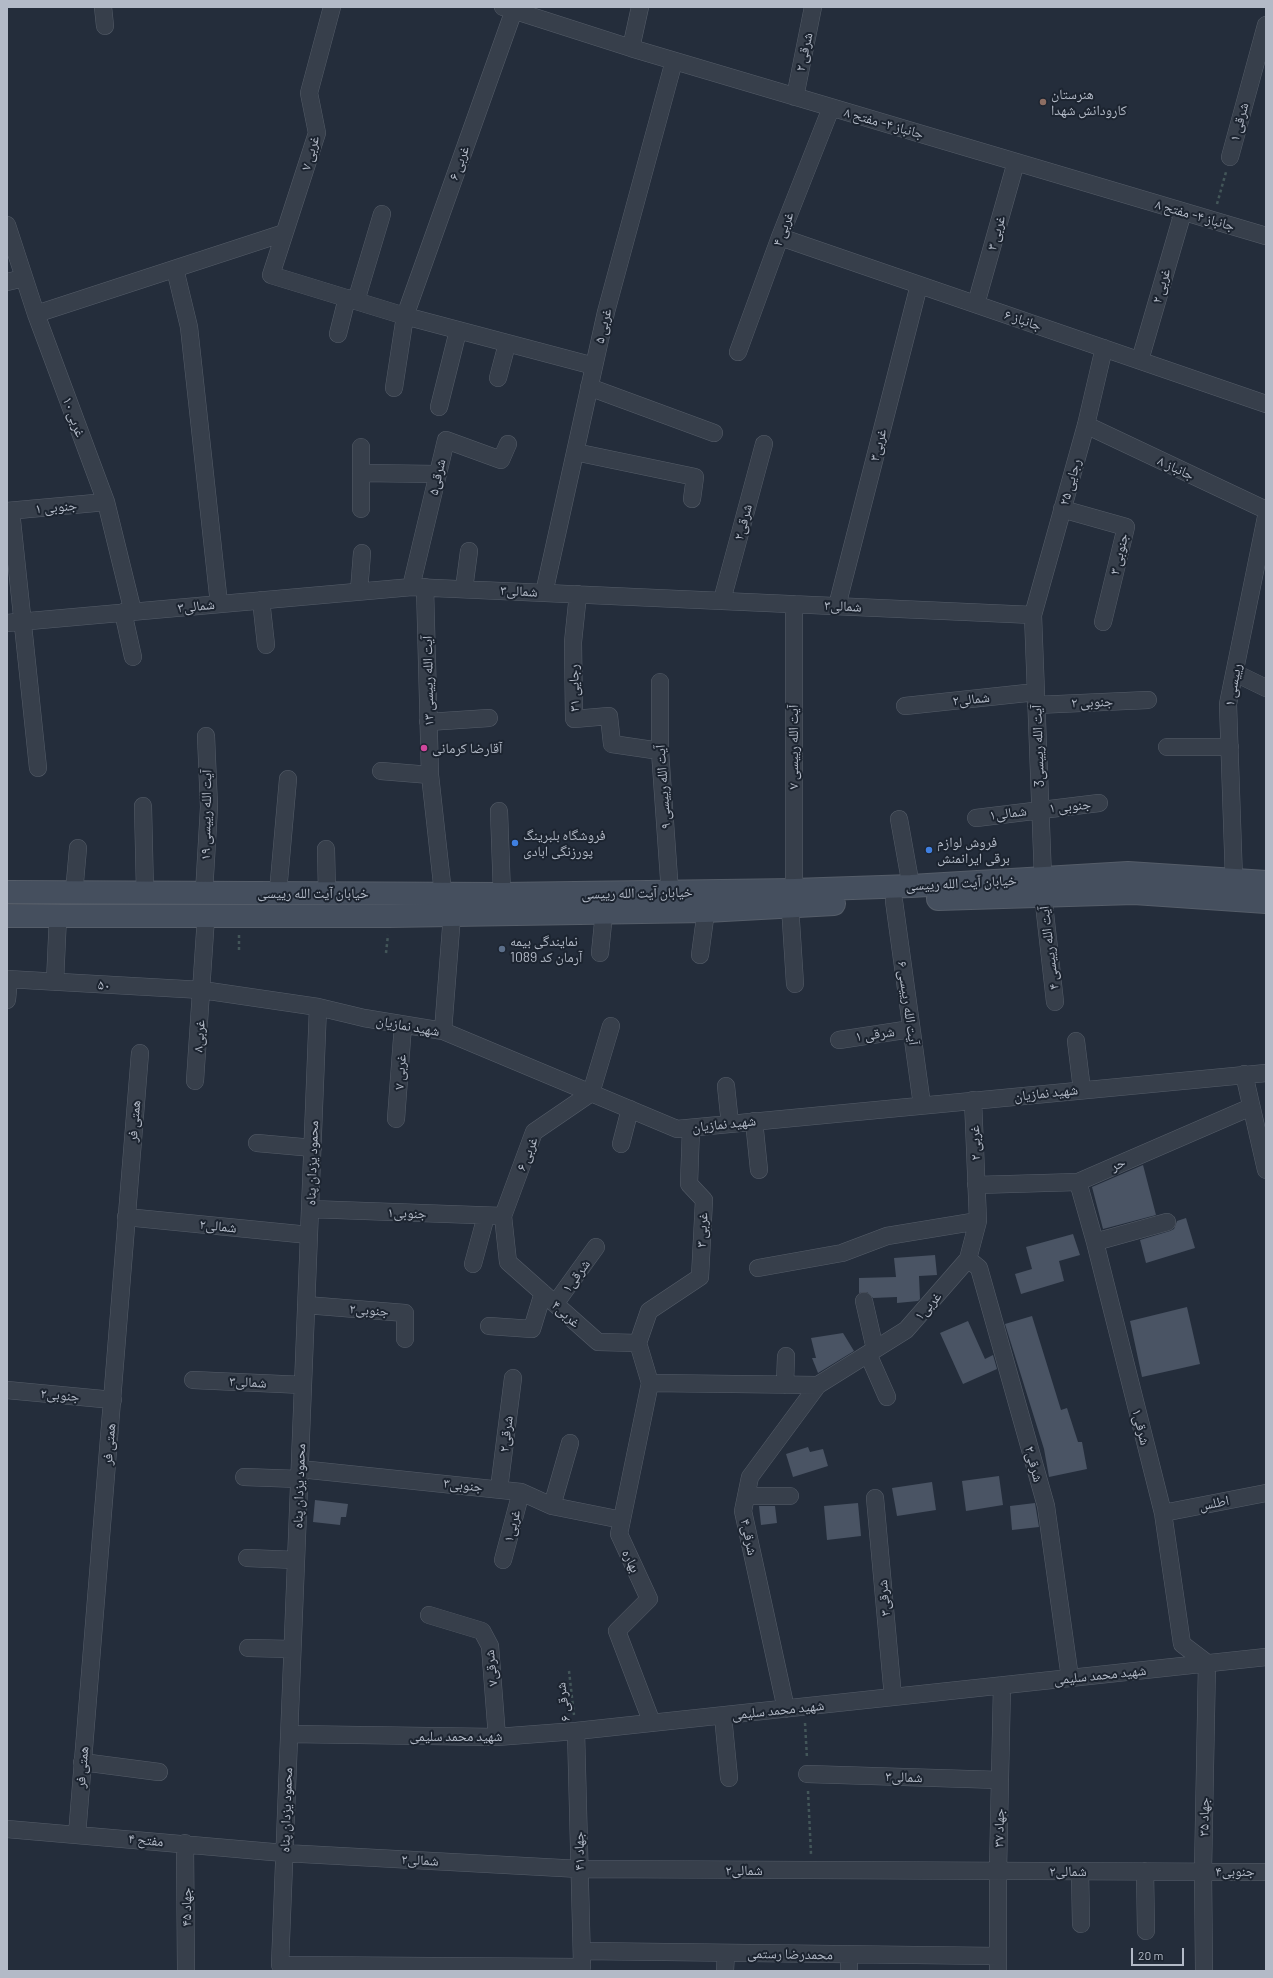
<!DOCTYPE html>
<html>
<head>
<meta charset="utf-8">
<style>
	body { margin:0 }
	#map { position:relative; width:1273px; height:1978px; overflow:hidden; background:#242d3b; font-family:Barlow,sans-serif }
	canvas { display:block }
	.frame { position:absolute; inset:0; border:8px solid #b3bac7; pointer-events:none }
	.scale { position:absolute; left:1131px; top:1948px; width:53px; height:18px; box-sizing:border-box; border:2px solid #b3bac7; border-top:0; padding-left:5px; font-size:12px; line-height:14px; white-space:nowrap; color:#b3bac7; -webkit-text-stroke:3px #1c2430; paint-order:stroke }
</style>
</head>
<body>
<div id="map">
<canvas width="1273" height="1978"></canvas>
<div class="frame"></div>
<div class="scale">20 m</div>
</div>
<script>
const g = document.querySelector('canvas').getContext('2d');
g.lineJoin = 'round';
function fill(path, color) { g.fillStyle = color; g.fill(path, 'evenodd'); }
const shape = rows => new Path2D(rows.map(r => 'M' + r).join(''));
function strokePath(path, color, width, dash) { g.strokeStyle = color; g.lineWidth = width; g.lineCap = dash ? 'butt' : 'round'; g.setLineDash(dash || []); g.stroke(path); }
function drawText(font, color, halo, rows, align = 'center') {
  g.font = font + ' Barlow,"Noto Naskh Arabic",sans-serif'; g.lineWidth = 4; g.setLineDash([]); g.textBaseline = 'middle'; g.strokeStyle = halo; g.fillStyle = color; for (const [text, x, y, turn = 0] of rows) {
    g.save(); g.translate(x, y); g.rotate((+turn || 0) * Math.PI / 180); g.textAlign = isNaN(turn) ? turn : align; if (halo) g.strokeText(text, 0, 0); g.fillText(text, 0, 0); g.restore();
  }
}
fill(shape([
	[1143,1165,1156,1215,1103,1229,1092,1187],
	[1186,1218,1195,1248,1146,1263,1140,1240,1170,1231,1174,1229,1177,1221],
	[1073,1234,1080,1255,1059,1261,1064,1281,1021,1294,1015,1274,1032,1269,1026,1247],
	[935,1255,937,1275,919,1276,920,1299,918,1301,897,1303,897,1297,873,1298,867,1292,859,1293,859,1278,896,1277,894,1258],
	[1187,1307,1200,1364,1142,1377,1130,1321],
	[1032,1316,1061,1410,1067,1408,1078,1442,1082,1442,1087,1469,1049,1477,1044,1449,1005,1324],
	[968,1321,985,1359,993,1355,997,1369,963,1384,940,1333],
	[843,1333,854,1351,818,1373,812,1358,816,1358,811,1338],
	[808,1447,810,1452,823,1449,828,1466,793,1477,786,1454],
	[999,1476,1003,1505,966,1511,962,1481],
	[932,1482,936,1510,897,1516,892,1488],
	[315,1500,348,1504,346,1517,341,1517,340,1525,313,1522],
	[858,1503,861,1536,827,1540,824,1506],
	[1035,1503,1039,1527,1012,1530,1010,1506],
	[759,1506,775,1506,777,1523,761,1525]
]), '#4a5464');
const street = shape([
	[103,7,105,26],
	[332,7,309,93,317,133,271,275,405,316,594,366],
	[503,7,631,48,1266,236],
	[631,48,640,7],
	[795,97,813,7],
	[1230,157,1266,25],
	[7,225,36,314,106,502,133,612],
	[780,237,1266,404],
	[175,269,189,327,219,604],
	[7,282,24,278],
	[356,301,382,214],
	[976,304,1016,162],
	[36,314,284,233],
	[338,334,347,298],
	[738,352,780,237,831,108],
	[1140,360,1183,212],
	[498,378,507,344],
	[589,387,714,433],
	[394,388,405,316,514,10],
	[439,407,458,331],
	[1086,425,1266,510],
	[361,447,361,509],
	[575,452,695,477,692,499],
	[361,473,438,474],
	[1062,509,1126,527,1103,622],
	[7,511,106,502],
	[11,511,38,768],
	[411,587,446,440,501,460,508,444],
	[425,587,430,775,443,893],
	[464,589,469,551],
	[359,591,362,553],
	[544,593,606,312,674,61],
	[578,594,573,642,574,719,609,716,612,744,660,751],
	[261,600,266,645],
	[722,600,764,444],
	[837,606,919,285],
	[123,612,133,657],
	[7,623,412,587,1033,615],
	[1235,673,1266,688],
	[660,682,660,751,670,893],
	[1036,705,1148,700],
	[905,706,1036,692],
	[428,722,489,718],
	[1167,747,1230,747],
	[381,771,430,775],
	[143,806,145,892],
	[499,811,502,894],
	[976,818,1099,803],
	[899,819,911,886],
	[326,849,327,893],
	[1043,878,1033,615,1086,425,1104,348],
	[1234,880,1228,704,1266,517],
	[794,890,794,604],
	[278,892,288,779],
	[74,893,78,848],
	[204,893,209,807,206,736],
	[1043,895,1055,1002],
	[894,901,922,1105],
	[790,906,795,984],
	[600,953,604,913],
	[700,955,706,911],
	[7,979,202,990,318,1007,364,1018,443,1031,677,1129,1266,1073],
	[55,982,58,916],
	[7,1000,9,979],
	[318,1007,280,1965,582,1967],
	[611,1026,591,1093,534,1132,503,1216,508,1262,598,1342,638,1343,650,1383,619,1534,649,1599,617,1631,652,1723],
	[443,1031,452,915],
	[839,1040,911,1029],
	[1076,1041,1082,1090],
	[1244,1074,1266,1170],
	[195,1081,206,917],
	[726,1086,730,1124],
	[396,1119,403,1025],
	[754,1121,759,1170],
	[257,1143,313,1148],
	[621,1144,630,1109],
	[1078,1182,1095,1242,1163,1513,1182,1644,1207,1663,1203,1871,1204,1971],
	[976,1185,1078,1182,1251,1107],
	[310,1209,503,1216],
	[126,1217,309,1235],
	[1095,1242,1167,1222],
	[968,1259,979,1268,1046,1506,1070,1678],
	[473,1264,486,1216],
	[758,1268,842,1253,887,1236,978,1221],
	[864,1301,875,1349],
	[555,1304,596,1247],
	[306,1305,405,1313,405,1339],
	[489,1326,532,1329,543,1293],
	[638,1343,649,1311,700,1277,704,1200,689,1184,691,1128],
	[868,1354,887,1397],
	[193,1380,303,1385],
	[650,1383,818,1385],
	[785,1385,786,1356],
	[7,1390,113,1400],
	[300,1469,521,1492,552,1506,622,1520],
	[244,1477,299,1479],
	[499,1489,513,1378],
	[746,1496,790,1496],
	[875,1498,893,1697],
	[552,1506,570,1443],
	[1163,1513,1266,1493],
	[247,1558,296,1560],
	[503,1560,521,1492],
	[429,1615,482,1631,490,1646,497,1737],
	[248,1648,292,1649],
	[786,1709,743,1511,750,1477,818,1385,906,1330,968,1259,978,1221,973,1100],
	[723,1716,729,1778],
	[576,1731,582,1963],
	[289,1734,497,1737,576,1731,1266,1657],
	[82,1762,159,1772],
	[807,1774,1000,1780],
	[7,1829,284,1853,580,1869,1266,1872],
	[77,1835,140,1053],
	[185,1843,186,1971],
	[1080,1871,1081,1924],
	[1145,1871,1146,1931],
	[582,1951,998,1956],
	[725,1971,726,1953],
	[849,1971,849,1954],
	[998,1971,998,1871,1002,1685]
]);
const secondary = shape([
	[7,892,502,894,794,890,911,886,1128,873,1266,882],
	[938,899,1134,893,1266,902],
	[7,916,389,916,706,911,834,904]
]);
strokePath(street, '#555d69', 18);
strokePath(secondary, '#555d69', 24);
strokePath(shape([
	[1217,204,1226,172],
	[239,950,239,935],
	[386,953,388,935],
	[569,1671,574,1715],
	[805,1723,807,1758],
	[808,1791,811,1854]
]), '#435659', 2.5, [3, 3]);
strokePath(street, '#373f4b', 17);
strokePath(secondary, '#454f5e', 22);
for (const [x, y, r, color] of [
	[1043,102,4,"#8d6e63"],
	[424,748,4,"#d1479c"],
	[515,843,4,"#3f7fe0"],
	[929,850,4,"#3f7fe0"],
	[502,949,4,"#5c6f8a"]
]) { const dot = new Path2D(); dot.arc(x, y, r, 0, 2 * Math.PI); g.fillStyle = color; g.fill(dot); strokePath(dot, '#1c2430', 1.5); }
drawText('14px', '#b3bac7', '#1c2430', [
	["شرقی ۲",804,52,-78],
	["شرقی ۱",1239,122,-75],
	["جانباز ۴- مفتح ۸",884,123,16],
	["غربی ۷",310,153,-74],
	["غربی ۶",459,163,-70],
	["جانباز ۴- مفتح ۸",1195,215,16],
	["غربی ۴",783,229,-69],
	["غربی ۳",996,233,-74],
	["غربی ۲",1161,286,-74],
	["جانباز ۶",1023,320,19],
	["غربی ۵",603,326,-77],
	["غربی ۱۰",74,417,70],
	["غربی۳",878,445,-76],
	["جانباز ۸",1176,468,25],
	["شرقی۵",437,477,-77],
	["رجایی ۲۵",1070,482,-74],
	["جنوبی ۱",56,507,-5],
	["شرقی۲",743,522,-75],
	["جنوبی ۳",1119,554,-77],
	["شمالی۳",519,591,3],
	["شمالی۳",196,606,-6],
	["شمالی۳",843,606,3],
	["آیت الله رییسی ۱۳",428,681,-91],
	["رییسی ۱",1233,685,-80],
	["رجایی ۳۱",574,688,-91],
	["شمالی۲",971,699,-6],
	["جنوبی ۲",1092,702,-2],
	["آیت الله رییسی3",1038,746,-92],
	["آیت الله رییسی ۷",793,747,-90],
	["آیت الله رییسی ۹",663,787,-94],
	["جنوبی ۱",1070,806,-6],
	["شمالی۱",1008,813,-7],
	["آیت الله رییسی ۱۹",206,815,-89],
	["خیابان آیت الله رییسی",961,883,-3],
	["خیابان آیت الله رییسی",313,893],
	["خیابان آیت الله رییسی",637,893,-1],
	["آیت الله رییسی ۴",1049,948,-97],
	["۵۰",104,985,3],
	["آیت الله رییسی ۶",908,1003,82],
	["شهید نمازیان",408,1026,10],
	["شرقی ۱",875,1034,-8],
	["غربی۸",199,1036,-86],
	["غربی ۷",400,1072,-86],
	["شهید نمازیان",1046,1093,-6],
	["همتی فر",134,1121,-85],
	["شهید نمازیان",724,1124,-6],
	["غربی ۲",975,1143,-92],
	["غربی ۶",527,1154,-68],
	["محمود یزدان پناه",312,1163,-88],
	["حر",1118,1164,-23],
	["جنوبی۱",407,1213,2],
	["شمالی۲",218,1226,6],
	["غربی ۳",702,1230,-87],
	["شرقی۱",576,1276,-54],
	["غربی۱",928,1306,-49],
	["جنوبی۲",369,1310,4],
	["غربی۴",566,1314,42],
	["شمالی۳",248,1382,3],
	["جنوبی۲",60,1395,5],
	["شرقی۱",1141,1427,76],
	["شرقی۲",506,1434,-83],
	["همتی فر",109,1444,-85],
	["شرقی۲",1034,1464,75],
	["جنوبی۳",463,1485,6],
	["محمود یزدان پناه",299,1486,-88],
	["اطلس",1214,1503,-11],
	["غربی۱",512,1526,-76],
	["شرقی۴",749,1537,78],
	["بهاره",631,1561,65],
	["شرقی۳",884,1598,-95],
	["شرقی۷",491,1668,-96],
	["شهید محمد سلیمی",1100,1675,-6],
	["شرقی ۶",563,1702,-97],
	["شهید محمد سلیمی",778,1710,-6],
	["شهید محمد سلیمی",456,1736],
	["همتی فر",82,1767,-85],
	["شمالی۳",904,1777,2],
	["محمود یزدان پناه",286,1810,-88],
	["جهاد ۳۵",1204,1817,-89],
	["جهاد ۳۷",999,1828,-89],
	["مفتح ۴",146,1840,5],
	["جهاد ۴۱",579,1851,-91],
	["شمالی۲",420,1860,3],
	["شمالی۲",744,1870],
	["شمالی۲",1068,1871],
	["جنوبی۴",1235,1871],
	["جهاد ۴۵",186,1907,-90],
	["محمدرضا رستمی",790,1954,1]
]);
drawText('14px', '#b3bac7', '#1c2430', [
	["هنرستان",1051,94],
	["کارودانش شهدا",1051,110],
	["آقارضا کرمانی",432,748],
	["فروشگاه بلبرینگ",523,835],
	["پورزنگی ابادی",523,851],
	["فروش لوازم",937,842],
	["برقی ایرانمنش",937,858],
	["نمایندگی بیمه",510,941],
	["آرمان کد 1089",510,957]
], 'left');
</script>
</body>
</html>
